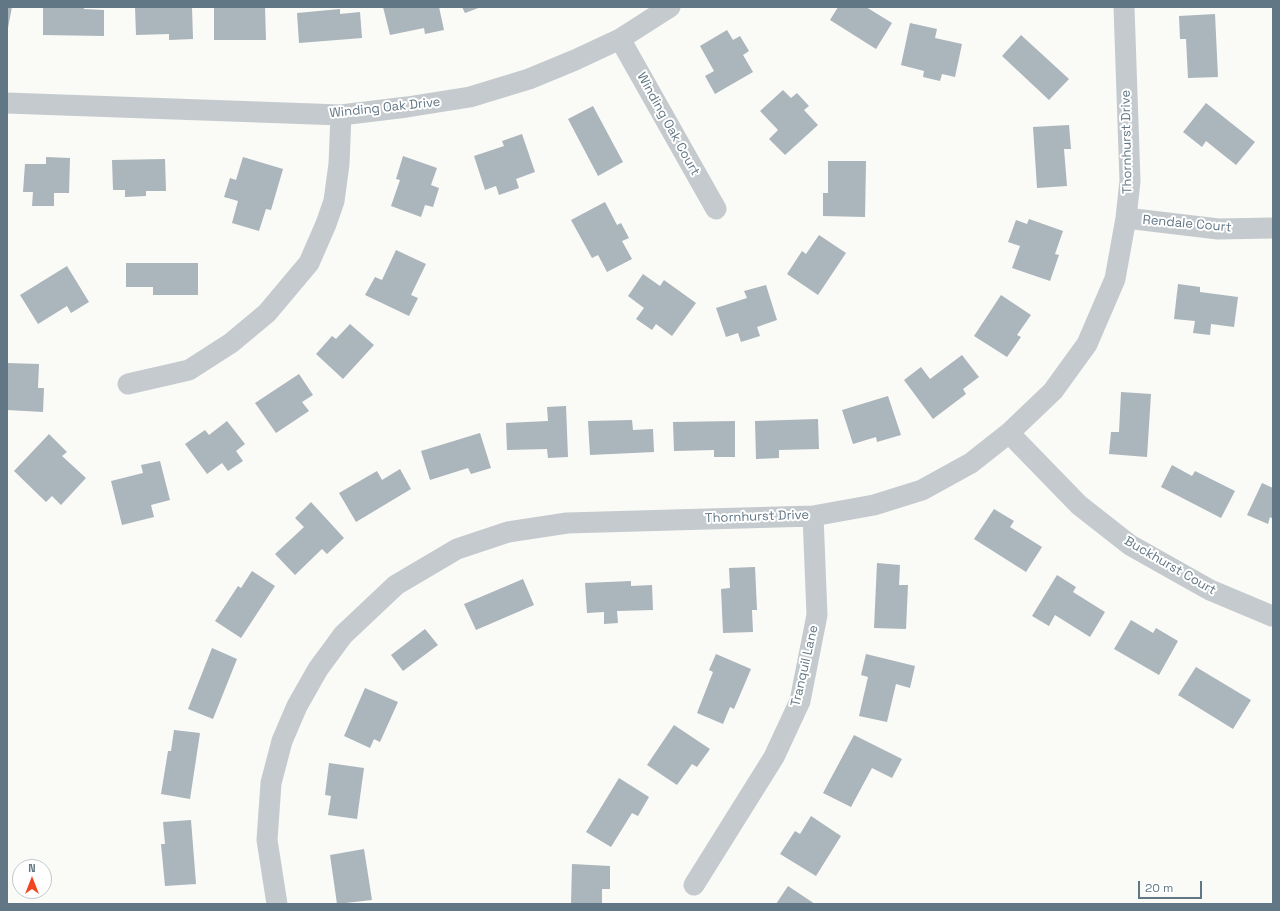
<!DOCTYPE html>
<html>
<head>
<meta charset="utf-8">
<style>
	body { margin:0 }
	#map { position:relative; width:1280px; height:911px; overflow:hidden; background:#fafaf7; font-family:"Space Grotesk",sans-serif }
	canvas { display:block }
	.frame { position:absolute; inset:0; border:8px solid #627785; pointer-events:none }
	.north { position:absolute; left:12px; top:859px; width:40px; height:40px; box-sizing:border-box; background:#fff; border:1px solid #c0c9ce; border-radius:50%; rotate:0deg; font-size:11px; font-weight:700; line-height:16px; text-align:center; color:#627785 }
	.north::after { content:''; display:block; margin:auto; width:14px; height:18px; background:#f04721; clip-path:polygon(50% 0,100% 100%,50% 72%,0 100%) }
	.scale { position:absolute; left:1138px; top:881px; width:64px; height:18px; box-sizing:border-box; border:2px solid #627785; border-top:0; padding-left:5px; font-size:12px; line-height:14px; white-space:nowrap; color:#627785; -webkit-text-stroke:3px #fff; paint-order:stroke }
</style>
</head>
<body>
<div id="map">
<canvas width="1280" height="911"></canvas>
<div class="frame"></div>
<div class="north">N</div>
<div class="scale">20 m</div>
</div>
<script>
const g = document.querySelector('canvas').getContext('2d');
g.lineJoin = 'round';
function fill(path, color) { g.fillStyle = color; g.fill(path, 'evenodd'); }
const shape = rows => new Path2D(rows.map(r => 'M' + r).join(''));
function strokePath(path, color, width, dash) { g.strokeStyle = color; g.lineWidth = width; g.lineCap = dash ? 'butt' : 'round'; g.setLineDash(dash || []); g.stroke(path); }
function drawText(font, color, halo, rows, align = 'center') {
  g.font = font + ' "Space Grotesk",sans-serif'; g.lineWidth = 4; g.setLineDash([]); g.textBaseline = 'middle'; g.strokeStyle = halo; g.fillStyle = color; for (const [text, x, y, turn = 0] of rows) {
    g.save(); g.translate(x, y); g.rotate((+turn || 0) * Math.PI / 180); g.textAlign = isNaN(turn) ? turn : align; if (halo) g.strokeText(text, 0, 0); g.fillText(text, 0, 0); g.restore();
  }
}
fill(shape([
	[7,7,12,7,8,28,7,28],
	[43,7,84,7,84,9,104,10,104,36,43,35],
	[135,7,192,7,193,39,169,40,169,34,136,35],
	[214,7,265,7,266,40,214,40],
	[383,7,439,7,444,30,425,34,424,28,390,35],
	[462,7,481,7,465,13],
	[838,7,866,7,892,23,876,49,830,20],
	[340,9,340,14,360,12,362,38,299,43,297,13],
	[1215,14,1218,77,1188,78,1186,39,1180,39,1179,16],
	[910,23,937,29,935,38,962,44,955,77,942,74,940,81,923,77,924,71,901,65],
	[727,30,733,40,740,36,749,51,743,55,753,72,715,94,705,76,714,71,700,46],
	[1021,35,1069,79,1049,100,1002,56],
	[783,90,791,98,797,93,809,106,804,110,818,125,785,155,769,139,778,130,760,111],
	[1206,103,1255,142,1236,165,1206,141,1202,147,1183,132],
	[593,106,623,162,598,176,568,119],
	[1069,125,1071,149,1064,149,1067,186,1037,188,1033,127],
	[522,134,535,172,516,179,519,188,499,195,496,186,485,190,474,156,504,146,502,141],
	[403,156,437,168,431,185,439,188,433,207,425,205,421,217,391,206,400,180,396,179],
	[46,157,70,158,69,193,54,193,54,206,32,206,33,192,23,192,25,164,46,164],
	[243,157,283,169,271,210,266,209,259,231,232,223,238,201,224,197,230,178,236,180],
	[165,159,166,191,146,191,146,196,125,197,125,190,113,190,112,160],
	[828,161,866,161,865,217,823,216,823,193,828,193],
	[605,202,617,225,621,223,629,238,622,241,632,259,607,272,598,255,592,258,571,220],
	[1029,219,1063,231,1055,254,1059,255,1050,281,1012,268,1020,246,1008,242,1016,220,1027,224],
	[819,235,846,253,818,295,787,274,802,251,806,254],
	[396,250,426,264,411,295,418,298,409,316,365,295,375,277,382,280],
	[126,263,198,263,198,295,153,295,153,287,126,287],
	[67,266,89,302,71,313,67,306,38,324,20,295],
	[643,274,660,286,664,280,696,303,672,336,656,324,652,330,636,319,644,308,628,296],
	[1178,284,1200,287,1200,292,1238,297,1234,327,1211,324,1210,335,1193,333,1195,321,1174,319],
	[766,285,777,320,757,327,760,336,741,342,738,333,726,337,716,308,747,298,744,291],
	[1001,295,1031,315,1017,335,1021,337,1007,357,974,336],
	[350,324,374,345,343,379,316,354,332,336,336,339],
	[962,355,979,377,963,389,966,394,933,419,904,380,921,367,930,379],
	[7,363,39,364,38,388,44,388,43,412,7,410],
	[299,374,313,395,302,402,309,411,276,433,255,403],
	[1121,392,1151,394,1147,457,1109,454,1111,432,1119,432],
	[888,396,901,435,877,442,876,437,853,444,842,410],
	[566,406,568,457,548,458,547,449,507,450,506,423,548,421,547,407],
	[818,419,819,449,779,450,779,458,756,459,755,421],
	[632,420,633,430,653,429,654,452,590,455,588,421],
	[227,421,245,444,236,451,243,461,228,471,222,463,207,474,185,444,205,430,209,435],
	[735,421,735,457,714,457,714,450,674,451,673,422],
	[480,433,491,468,471,474,468,468,430,480,421,451],
	[49,434,67,452,62,456,86,478,61,505,52,496,46,502,14,471],
	[160,461,170,500,151,505,154,517,122,525,111,481,143,473,141,465],
	[1172,465,1192,476,1195,471,1235,491,1221,518,1161,487],
	[400,469,411,489,356,522,339,493,377,471,382,480],
	[1262,483,1273,488,1273,519,1270,517,1268,524,1247,515],
	[311,502,344,538,327,554,322,549,295,575,275,554,304,527,295,518],
	[994,509,1014,521,1010,527,1042,547,1026,572,974,539],
	[877,563,900,565,899,585,908,585,906,629,874,628],
	[755,567,757,610,752,610,753,632,723,633,721,589,730,588,729,568],
	[252,571,275,586,241,638,215,621,238,586,241,588],
	[1057,575,1076,587,1073,592,1105,612,1090,637,1055,615,1049,626,1032,616],
	[523,579,534,605,476,630,464,604],
	[631,581,631,586,652,585,653,610,617,611,618,623,604,624,604,612,587,613,585,583],
	[1131,620,1153,633,1156,628,1178,641,1159,675,1114,649],
	[425,629,438,645,403,671,391,655],
	[212,648,237,659,213,719,188,709],
	[716,654,751,669,734,709,730,707,723,724,697,713,713,672,709,670],
	[866,654,915,666,910,688,896,684,887,722,859,716,868,677,861,675],
	[1196,667,1251,700,1233,729,1178,695],
	[365,688,398,702,380,742,374,739,370,748,344,736],
	[674,725,710,749,697,767,692,764,677,785,647,765],
	[174,730,200,733,190,799,161,794,168,751,171,751],
	[854,735,902,759,892,778,872,768,851,807,823,793],
	[329,763,364,768,357,819,328,815,331,796,325,795],
	[619,778,649,797,638,816,632,813,611,847,586,832],
	[811,816,841,836,816,876,780,854,795,831,800,834],
	[191,820,196,884,165,886,161,844,165,844,163,822],
	[364,849,372,900,337,904,330,855],
	[572,864,610,866,610,889,602,889,602,904,571,904],
	[788,886,815,904,776,904]
]), '#abb5bc');
strokePath(shape([
	[620,39,716,209],
	[7,103,341,115,407,107,470,97,529,79,575,60,620,39,670,7],
	[1126,218,1218,229,1273,228],
	[128,384,189,370,231,343,267,313,309,263,326,224,334,201,339,164,341,115],
	[1009,433,1079,505,1130,545,1210,590,1272,616],
	[694,885,774,757,800,701,817,615,813,516],
	[277,904,267,840,271,783,282,741,297,706,318,669,343,635,396,585,457,549,508,532,567,523,813,516,874,505,922,490,971,463,1009,433,1053,391,1087,344,1115,279,1126,218,1130,181,1124,7]
]), '#c4cacd', 21);
drawText('13px', '#627785', '#fff', [
	["Winding Oak Drive",385,108,-6],
	["Winding Oak Court",668,124,61],
	["Thornhurst Drive",1127,142,-91],
	["Rendale Court",1187,224,5],
	["Thornhurst Drive",757,517,-2],
	["Buckhurst Court",1170,566,30],
	["Tranquil Lane",805,666,-77]
]);
</script>
</body>
</html>
